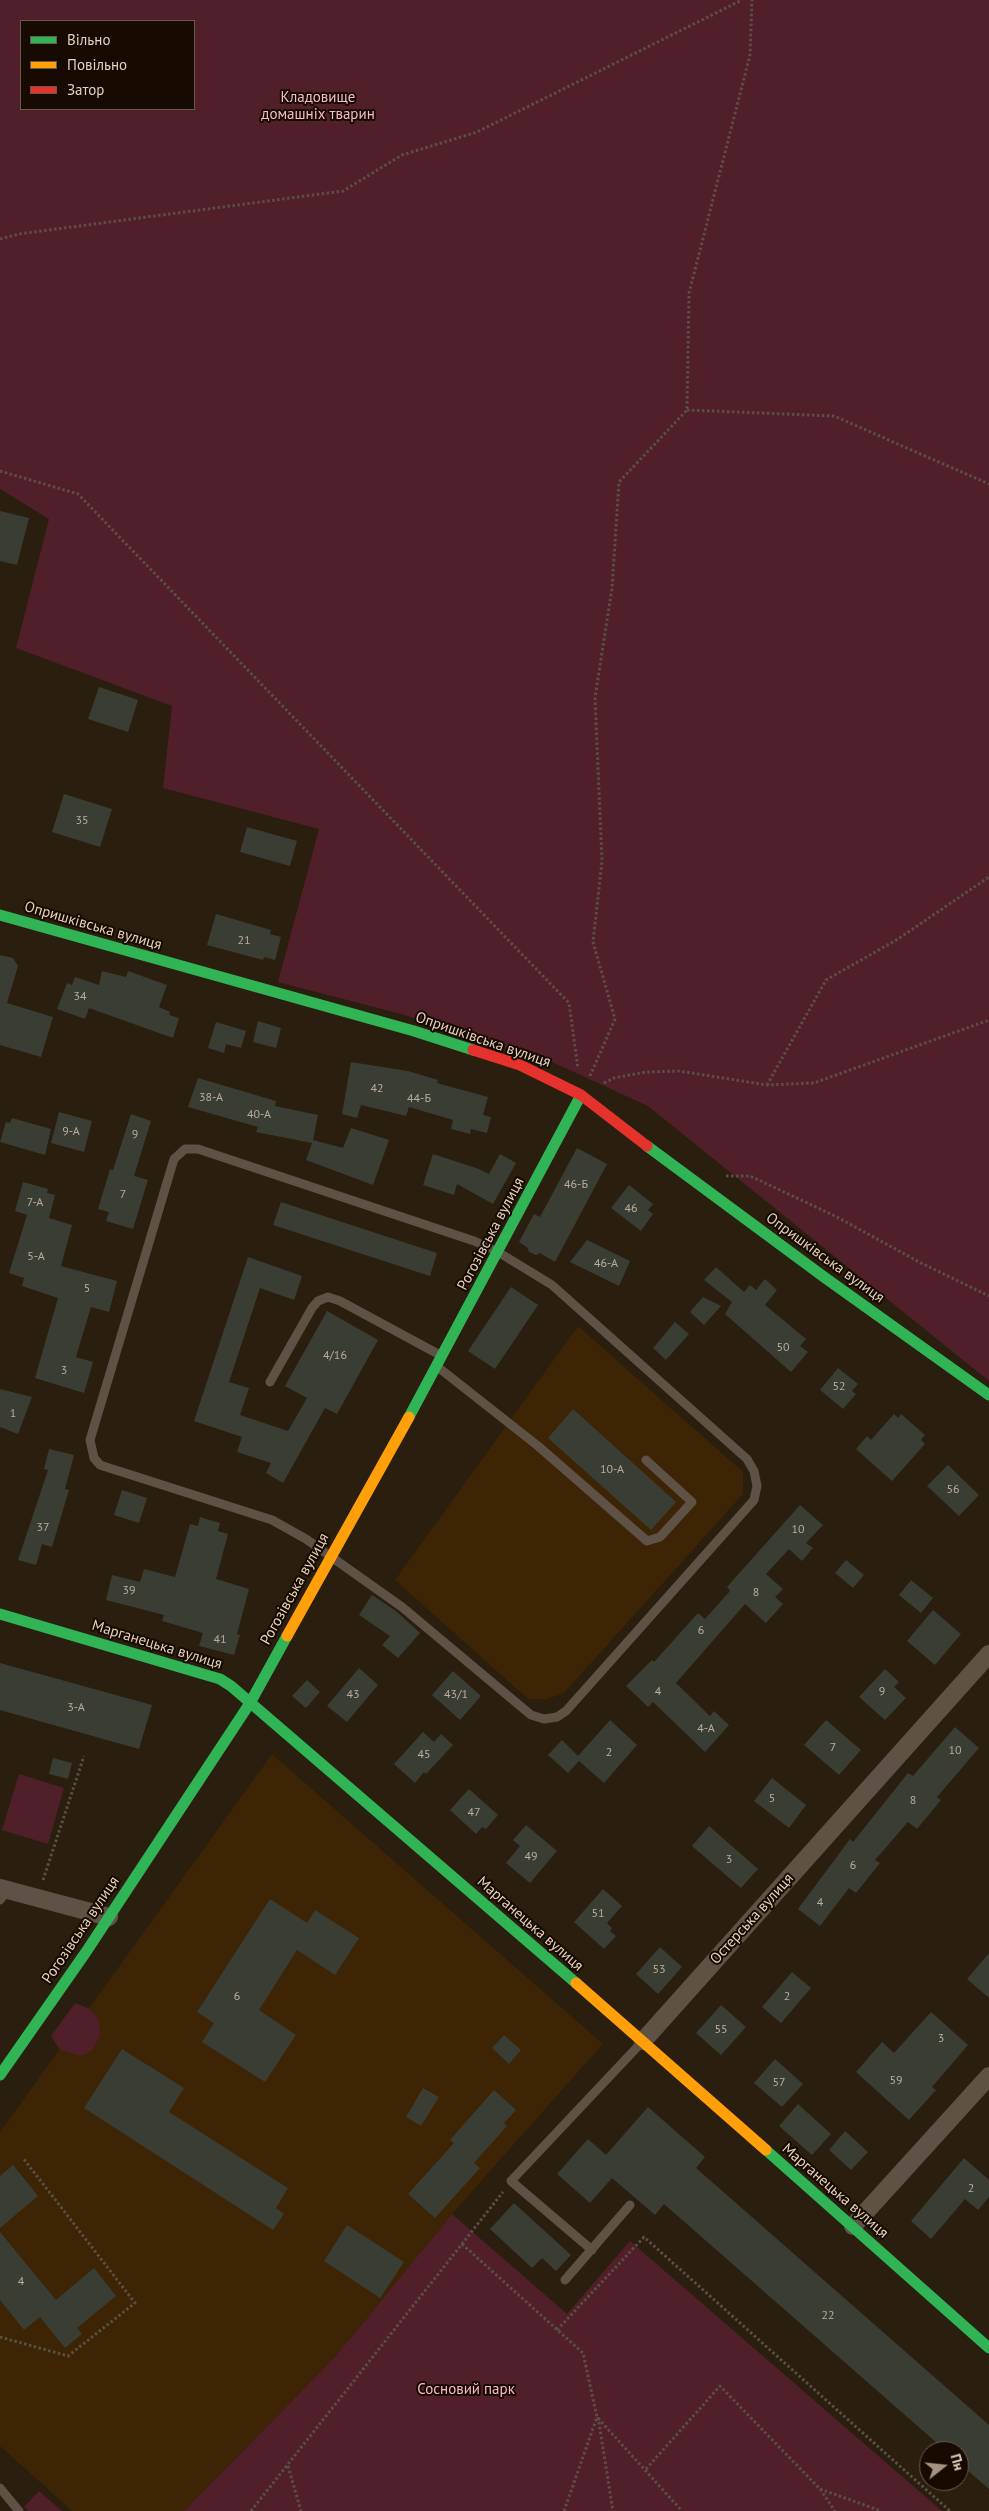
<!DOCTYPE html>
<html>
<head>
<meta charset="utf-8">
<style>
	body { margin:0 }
	#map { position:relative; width:989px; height:2511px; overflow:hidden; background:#2a1e0f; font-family:"PT Sans",sans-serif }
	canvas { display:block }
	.legend { position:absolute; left:20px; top:20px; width:175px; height:90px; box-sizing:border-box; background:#170a01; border:1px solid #695a4d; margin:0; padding:6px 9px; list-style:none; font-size:15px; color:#e5d2bf }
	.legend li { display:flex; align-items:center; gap:10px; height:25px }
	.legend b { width:25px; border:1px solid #695a4d }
	.north { position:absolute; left:919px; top:2441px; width:50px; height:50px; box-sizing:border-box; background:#170a01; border:1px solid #695a4d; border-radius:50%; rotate:74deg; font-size:14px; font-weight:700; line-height:20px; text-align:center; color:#e5d2bf }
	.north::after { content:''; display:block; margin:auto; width:18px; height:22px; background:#a49381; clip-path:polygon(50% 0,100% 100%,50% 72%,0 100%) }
</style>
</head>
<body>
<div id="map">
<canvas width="989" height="2511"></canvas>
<ul class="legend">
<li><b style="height:6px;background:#30b455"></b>Вільно</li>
<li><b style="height:6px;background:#ff9f0a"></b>Повільно</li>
<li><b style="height:6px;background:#e5322d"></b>Затор</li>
</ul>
<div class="north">Пн</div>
</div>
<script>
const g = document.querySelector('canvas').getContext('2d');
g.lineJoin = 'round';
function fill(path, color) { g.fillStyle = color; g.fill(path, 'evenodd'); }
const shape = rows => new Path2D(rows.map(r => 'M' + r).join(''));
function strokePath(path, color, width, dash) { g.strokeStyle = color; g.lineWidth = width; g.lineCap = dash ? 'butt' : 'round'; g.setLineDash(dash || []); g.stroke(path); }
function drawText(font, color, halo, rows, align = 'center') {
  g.font = font + ' "PT Sans",sans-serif'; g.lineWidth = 4; g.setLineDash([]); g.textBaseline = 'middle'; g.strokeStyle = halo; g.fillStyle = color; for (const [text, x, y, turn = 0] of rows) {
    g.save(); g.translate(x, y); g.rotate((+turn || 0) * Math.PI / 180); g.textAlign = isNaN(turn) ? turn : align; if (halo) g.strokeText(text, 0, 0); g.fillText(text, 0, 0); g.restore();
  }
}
fill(shape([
	[578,1326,743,1472,743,1494,564,1693,548,1699,528,1699,395,1580],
	[272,1754,603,2044,452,2214,335,2357,184,2511,72,2511,0,2446,0,2132]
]), '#3c2405');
fill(shape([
	[0,0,989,0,989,1381,648,1106,552,1062,401,1014,278,982,319,829,163,788,172,706,16,648,49,519,0,489],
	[21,21,194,21,194,109,21,109],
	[19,1774,64,1788,48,1844,2,1830],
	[75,2003,90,2009,99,2020,100,2036,92,2050,84,2055,77,2055,60,2050,51,2036],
	[452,2214,567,2314,630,2241,942,2511,184,2511,335,2357],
	[39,2491,62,2511,28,2511,24,2507]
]), '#511f2a');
fill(shape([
	[0,511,29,518,17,565,0,561],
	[99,687,138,700,128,732,88,719],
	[64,794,112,809,100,847,52,832],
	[247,827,297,841,290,866,240,852],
	[216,914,271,930,270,934,281,937,275,960,264,957,263,960,207,945],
	[0,955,13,958,18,966,7,1003,53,1017,41,1057,0,1045],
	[102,971,126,977,128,971,167,985,159,1007,170,1012,169,1015,179,1018,173,1038,89,1008,85,1019,57,1009,67,983,72,985,75,977,99,985],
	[258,1021,281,1028,276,1048,253,1042],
	[216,1022,246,1031,241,1048,226,1044,224,1053,208,1048],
	[351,1062,408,1071,438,1080,437,1083,488,1097,483,1115,491,1117,487,1133,471,1129,470,1134,451,1129,453,1120,409,1107,406,1116,361,1105,357,1118,342,1114],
	[198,1078,276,1101,275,1106,318,1115,313,1140,343,1148,351,1128,389,1140,373,1185,306,1160,312,1143,256,1132,258,1127,188,1107],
	[59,1112,92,1121,84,1152,51,1143],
	[131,1114,151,1121,134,1176,148,1180,133,1229,106,1221,109,1212,98,1209,110,1169,113,1170],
	[12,1118,51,1129,45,1155,0,1142,6,1122,10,1123],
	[577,1148,607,1164,555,1262,540,1253,536,1255,529,1252,528,1248,519,1242,534,1214,540,1217],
	[433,1154,479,1169,489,1174,500,1154,516,1163,493,1204,457,1184,454,1195,423,1185],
	[23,1182,48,1189,47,1193,55,1195,49,1218,72,1225,61,1266,117,1281,109,1312,91,1307,76,1357,93,1362,84,1393,35,1378,58,1298,22,1286,24,1278,9,1273,27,1215,15,1211],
	[629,1185,653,1204,648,1210,653,1214,641,1231,611,1208],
	[281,1202,437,1253,430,1276,273,1225],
	[587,1240,630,1261,619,1286,570,1262],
	[248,1257,302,1276,294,1300,260,1288,229,1382,249,1388,240,1415,288,1431,307,1398,285,1386,327,1311,378,1340,337,1414,325,1408,283,1483,266,1473,271,1463,237,1452,242,1437,194,1421],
	[716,1267,744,1292,750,1285,756,1290,765,1279,777,1290,765,1305,806,1339,800,1346,808,1352,791,1372,725,1314,732,1302,704,1280],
	[511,1287,538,1305,495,1369,468,1351],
	[703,1297,721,1306,704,1325,690,1312],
	[675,1322,689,1334,666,1360,653,1348],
	[838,1368,858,1384,852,1391,856,1394,843,1409,820,1390],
	[0,1389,32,1397,18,1434,0,1427],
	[573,1409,676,1502,651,1530,548,1438],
	[894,1414,898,1418,901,1414,925,1435,921,1440,925,1444,892,1481,856,1449,867,1436,871,1440],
	[49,1449,74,1455,65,1489,69,1490,52,1547,42,1544,36,1565,18,1560,48,1470,44,1469],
	[948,1465,979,1495,959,1516,927,1486],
	[122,1490,147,1498,139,1523,114,1515],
	[800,1505,823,1525,806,1543,813,1548,802,1561,789,1549,766,1574,783,1589,775,1597,783,1604,766,1623,745,1604,676,1683,710,1716,714,1711,729,1725,705,1752,653,1702,648,1707,626,1686,652,1660,654,1662,698,1613,705,1619,730,1591,727,1587],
	[200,1517,220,1523,218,1531,228,1534,216,1579,249,1589,237,1634,240,1635,234,1655,199,1646,203,1633,162,1621,164,1615,106,1600,112,1575,140,1582,144,1569,175,1577,190,1524,198,1526],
	[846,1560,864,1575,853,1588,835,1573],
	[911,1580,933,1598,921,1613,899,1595],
	[372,1595,396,1611,420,1633,398,1658,382,1645,390,1636,359,1615],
	[933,1610,961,1634,935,1665,907,1641],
	[0,1663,152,1705,139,1749,0,1710],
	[359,1668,378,1685,347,1722,327,1706],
	[885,1669,899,1682,894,1687,906,1698,885,1720,859,1697],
	[453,1671,481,1696,460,1720,432,1695],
	[307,1680,320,1692,306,1708,292,1696],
	[610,1720,637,1745,604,1783,579,1761,568,1773,548,1755,562,1740,578,1756],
	[826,1720,861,1750,839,1775,804,1745],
	[955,1727,979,1748,937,1797,941,1800,917,1829,908,1822,875,1860,880,1863,856,1893,849,1888,820,1926,798,1909,850,1839,853,1842,908,1773,913,1776],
	[423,1732,434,1742,441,1734,453,1745,426,1774,424,1772,415,1783,394,1764],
	[53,1758,72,1763,68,1779,49,1774],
	[772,1778,806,1805,789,1828,754,1801],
	[469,1789,498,1815,486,1829,482,1827,476,1834,450,1810],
	[526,1825,557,1851,530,1883,506,1863,520,1846,513,1840],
	[709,1826,758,1869,741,1888,692,1846],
	[603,1889,622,1906,607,1923,612,1928,610,1931,616,1936,604,1949,574,1922],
	[270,1899,307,1923,315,1910,359,1938,335,1975,297,1950,259,2010,296,2035,265,2082,202,2042,214,2023,197,2012],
	[660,1947,682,1967,658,1994,636,1974],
	[989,1953,989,1998,967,1979],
	[792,1972,811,1988,781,2023,762,2007],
	[721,2005,746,2027,721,2055,696,2033],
	[931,2012,968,2045,932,2087,936,2090,909,2120,856,2072,882,2042,894,2053],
	[504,2035,521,2050,509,2064,492,2048],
	[122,2049,184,2088,169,2112,288,2188,276,2208,284,2214,273,2230,84,2108],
	[775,2059,803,2084,782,2107,754,2083],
	[423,2088,439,2097,421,2126,406,2117],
	[494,2090,516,2110,504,2123,507,2126,474,2163,480,2168,435,2218,408,2194,454,2143,450,2140],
	[798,2104,831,2134,812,2155,779,2126],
	[648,2107,705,2157,696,2168,989,2425,989,2489,959,2463,959,2451,946,2451,664,2204,655,2215,612,2178,590,2203,557,2174,588,2139,606,2155],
	[845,2131,868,2152,851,2170,829,2150],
	[964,2158,989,2180,989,2197,978,2210,965,2199,931,2239,911,2221],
	[13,2165,38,2196,0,2228,0,2176],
	[514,2203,571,2255,556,2271,542,2258,532,2268,490,2229],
	[347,2225,404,2262,380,2298,324,2261],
	[0,2232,56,2300,94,2268,116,2296,77,2328,82,2334,65,2348,40,2317,24,2330,0,2300]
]), '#3a3d34');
strokePath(shape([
	[0,239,19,234,343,191,402,155,477,132,742,0],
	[687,410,834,416,989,484],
	[0,471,78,494,569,1003,578,1069],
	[590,1076,615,1019,593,942,602,861,595,698,612,588,619,482,687,410,689,293,750,55,752,0],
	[604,1083,614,1078,646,1072,679,1071,767,1085,814,1083,989,1020],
	[767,1085,826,980,898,939,989,877],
	[726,1176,750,1176,835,1216,921,1263,989,1296],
	[43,1880,84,1756],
	[462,2244,583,2353,597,2417,682,2511],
	[557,2330,644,2237,950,2511],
	[0,2337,68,2356,135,2303,23,2158],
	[598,2417,613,2511],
	[288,2466,301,2511],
	[646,2469,720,2386,820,2489,835,2511],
	[820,2489,881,2511],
	[251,2511,503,2192],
	[564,2511,597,2417]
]), '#5a4f44', 3, [2.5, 2.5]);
strokePath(shape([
	[185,1149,198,1149,474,1241,498,1252,552,1285,747,1459,754,1471,757,1486,754,1500,566,1711,557,1717,544,1719,531,1715,402,1607,306,1539,272,1520,100,1465,94,1458,90,1440,174,1159,185,1149],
	[439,1368,538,1446,647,1541,660,1537,692,1502,646,1460],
	[270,1382,312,1308,318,1301,328,1297,340,1301,440,1355],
	[0,1900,8,1890],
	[592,2250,511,2181,642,2042],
	[565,2280,630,2205],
	[0,2488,19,2511]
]), '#5e5145', 9);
strokePath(shape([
	[0,1888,109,1917],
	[643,2041,989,1654],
	[853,2226,989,2076]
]), '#5e5145', 18);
strokePath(shape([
	[0,915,414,1031,473,1050],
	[647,1146,824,1277,989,1395],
	[409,1417,581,1095],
	[0,1614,220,1679,231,1686,576,1983],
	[0,2075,86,1952,250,1703,287,1636],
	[766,2150,989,2348]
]), '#30b455', 11);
strokePath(shape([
	[287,1636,409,1417],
	[576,1983,766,2150]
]), '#ff9f0a', 11);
strokePath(shape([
	[473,1050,520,1065,581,1095,647,1146]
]), '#e5322d', 11);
drawText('12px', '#baad9c', null, [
	["35",82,821],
	["21",244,941],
	["34",80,997],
	["42",377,1089],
	["38-А",211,1098],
	["44-Б",419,1099],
	["40-А",259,1115],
	["9-А",71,1132],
	["9",135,1135],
	["46-Б",576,1185],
	["7",123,1195],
	["7-А",35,1203],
	["46",631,1209],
	["5-А",36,1257],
	["46-А",606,1264],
	["5",87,1289],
	["50",783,1348],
	["4/16",335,1356],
	["3",64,1371],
	["52",839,1387],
	["1",13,1414],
	["10-А",612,1470],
	["56",953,1490],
	["37",43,1528],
	["10",798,1530],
	["39",129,1591],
	["8",756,1593],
	["6",701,1631],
	["41",220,1640],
	["4",658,1692],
	["9",882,1692],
	["43",353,1695],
	["43/1",456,1695],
	["3-А",76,1708],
	["4-А",706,1729],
	["7",833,1748],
	["10",955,1751],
	["2",609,1753],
	["45",424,1755],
	["5",772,1799],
	["8",913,1801],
	["47",474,1813],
	["49",531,1857],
	["3",729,1860],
	["6",853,1866],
	["4",820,1903],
	["51",598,1914],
	["53",659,1970],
	["6",237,1997],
	["2",787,1997],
	["55",721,2030],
	["3",941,2039],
	["59",896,2081],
	["57",779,2083],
	["2",971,2189],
	["4",21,2282],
	["22",828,2316]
]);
drawText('15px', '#f7bdc7', '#170a01', [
	["Кладовище",318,98],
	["домашніх тварин",318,115],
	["Сосновий парк",466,2390]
]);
drawText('15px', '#e5d2bf', '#170a01', [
	["Опришківська вулиця",93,926,16],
	["Опришківська вулиця",483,1040,19],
	["Рогозівська вулиця",491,1234,-62],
	["Опришківська вулиця",825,1258,36],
	["Рогозівська вулиця",295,1589,-61],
	["Марганецька вулиця",157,1645,17],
	["Остерська вулиця",752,1919,-48],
	["Марганецька вулиця",530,1924,41],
	["Рогозівська вулиця",81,1930,-56],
	["Марганецька вулиця",835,2191,41]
]);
</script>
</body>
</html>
